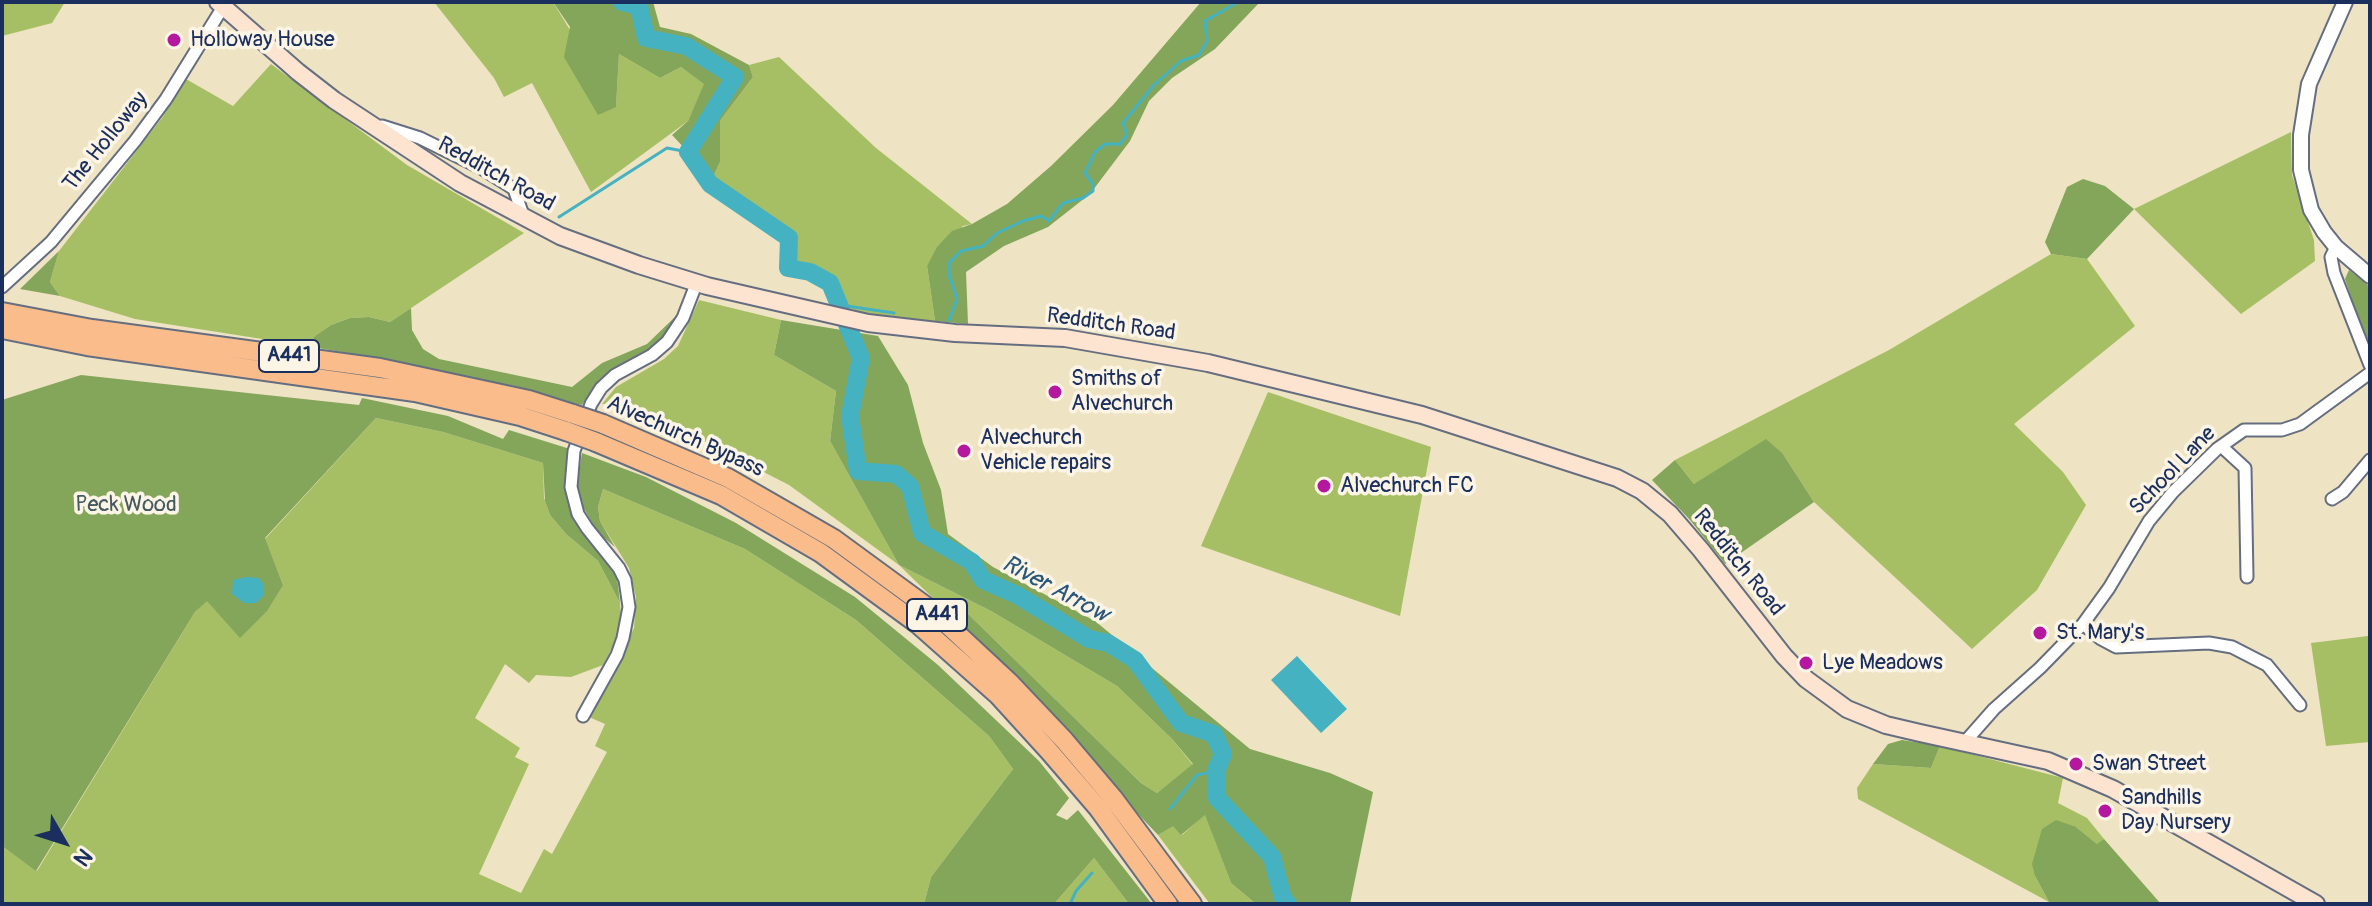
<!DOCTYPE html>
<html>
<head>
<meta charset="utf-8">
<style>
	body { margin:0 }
	#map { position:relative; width:2372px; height:906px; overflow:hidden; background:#eee3c2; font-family:Pangolin,sans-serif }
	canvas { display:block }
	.frame { position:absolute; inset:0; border:4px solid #1b2f5e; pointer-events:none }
	.north { position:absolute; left:24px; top:802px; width:80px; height:80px; -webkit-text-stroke:6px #fcf5e5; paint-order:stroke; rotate:129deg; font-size:22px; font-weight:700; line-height:32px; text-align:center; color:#1b2f5e }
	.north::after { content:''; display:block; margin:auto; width:28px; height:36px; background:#1b2f5e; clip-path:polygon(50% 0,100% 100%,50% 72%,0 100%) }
</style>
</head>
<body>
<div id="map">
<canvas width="2372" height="906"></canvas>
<div class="frame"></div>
<div class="north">N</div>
</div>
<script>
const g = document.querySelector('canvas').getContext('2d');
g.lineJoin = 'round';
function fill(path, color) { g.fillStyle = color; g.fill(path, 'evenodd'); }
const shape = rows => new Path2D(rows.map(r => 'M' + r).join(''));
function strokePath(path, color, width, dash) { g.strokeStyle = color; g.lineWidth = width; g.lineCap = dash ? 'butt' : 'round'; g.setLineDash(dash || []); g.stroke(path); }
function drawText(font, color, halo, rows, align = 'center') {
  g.font = font + ' Pangolin,sans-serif'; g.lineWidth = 7; g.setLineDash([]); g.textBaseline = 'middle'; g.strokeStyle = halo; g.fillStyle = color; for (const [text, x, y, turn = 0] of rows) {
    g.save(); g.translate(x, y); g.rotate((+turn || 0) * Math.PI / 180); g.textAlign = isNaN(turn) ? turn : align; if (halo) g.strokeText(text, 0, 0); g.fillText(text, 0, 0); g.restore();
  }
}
fill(shape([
	[2,2,65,2,52,23,2,36],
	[434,2,553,2,616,106,619,54,660,78,681,67,705,84,688,121,591,192,532,83,504,97,494,78],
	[779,57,876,148,972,224,963,226,927,266,935,321,923,324,869,315,840,305,830,283,810,272,788,268,789,238,710,184,720,162,720,121,753,77,749,65],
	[271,64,407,165,524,233,390,322,369,317,350,318,331,325,315,337,313,347,135,319,60,296,50,282,59,251,162,118,186,79,233,106],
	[2291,132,2292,175,2314,240,2315,261,2241,314,2134,209],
	[2051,254,2087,259,2135,326,2014,424,2063,472,2086,505,2037,590,1972,649,1814,502,1783,454,1694,484,1675,460,1889,350],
	[699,300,781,320,774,355,836,391,830,441,899,565,991,611,1117,686,1172,739,1193,765,1157,793,1141,783,961,607,941,606,899,565,789,485,627,402,602,404,616,387,664,359,678,346],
	[1268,392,1431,447,1400,616,1201,546],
	[376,418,443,432,543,463,544,498,550,515,566,534,598,561,620,603,622,629,603,665,571,677,536,675,529,683,505,664,475,718,520,748,515,757,529,764,479,874,521,893,544,849,552,854,607,752,595,746,605,724,589,717,634,628,636,597,629,568,600,521,598,507,603,489,745,549,856,620,989,736,1013,769,931,877,924,904,2,904,2,846,37,871,195,612,206,601,283,585,265,539],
	[2370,573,2370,742,2326,746,2311,643,2368,636],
	[1940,746,2063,778,2058,803,2087,818,2104,839,2098,845,2076,827,2035,876,2049,902,1858,799,1857,788,1873,764,1931,768],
	[1205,814,1231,883,1256,904,1210,904,1158,835,1173,825,1182,835],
	[1094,858,1129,904,1054,904]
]), '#a6bf64');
fill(shape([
	[553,2,653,2,660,27,691,34,749,65,753,77,720,121,720,162,710,184,688,152,672,135,688,121,704,84,681,67,660,78,619,54,616,107,598,115,564,57,570,27],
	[1201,2,1260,2,1215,49,1172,78,1149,101,1130,141,1090,194,1048,227,1004,246,966,272,968,324,935,321,927,266,937,247,952,231,972,224,1007,204,1051,166,1113,105],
	[2083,179,2105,186,2134,209,2087,259,2051,254,2045,242,2067,187],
	[59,251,50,282,60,296,20,289],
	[2349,270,2370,287,2370,345,2359,321,2345,279],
	[411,308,412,330,423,349,439,359,572,387,602,363,647,344,677,315,663,340,650,351,626,361,599,380,582,405,392,361,313,347,314,337,331,325,350,318,369,317,390,322],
	[781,320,878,336,908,385,923,443,941,490,948,534,993,567,1095,621,1250,749,1330,773,1373,792,1350,904,1256,904,1231,883,1205,815,1181,835,1173,826,1158,835,941,606,961,607,1141,783,1157,793,1193,764,1172,739,1117,686,991,611,899,565,830,441,836,391,774,355],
	[81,375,359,405,362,398,448,416,503,439,509,430,570,449,567,474,568,495,581,529,603,553,617,577,620,603,598,561,566,534,550,515,545,501,543,463,443,432,376,418,265,538,283,585,267,611,240,638,207,601,195,612,36,871,2,846,2,400],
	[1766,439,1783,454,1814,502,1725,564,1690,520,1652,480,1675,460,1694,484],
	[582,453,646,477,736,523,855,597,938,665,1039,761,1069,798,1056,815,1067,820,1078,810,1152,904,1129,904,1094,858,1054,904,924,904,931,877,1013,769,989,736,856,620,745,549,603,489,598,507,600,521,615,547,598,533,583,507,577,486],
	[1902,740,1940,746,1931,768,1873,764,1888,744],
	[2056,820,2076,827,2097,844,2104,839,2161,904,2053,904,2049,902,2035,876,2032,864,2042,829]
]), '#84a65a');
fill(shape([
	[246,577,259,578,264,585,263,596,256,603,244,603,232,594,233,580],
	[1297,656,1347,709,1321,733,1271,680]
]), '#45b2c1');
strokePath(shape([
	[559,217,667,148,688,152],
	[840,305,894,313],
	[949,320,957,299,949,275,949,263,961,251,983,246,997,233,1023,221,1041,216,1049,221,1063,203,1083,198,1093,191,1093,184,1085,173,1095,152,1105,144,1120,144,1127,135,1123,123,1154,85,1181,61,1199,55,1207,41,1205,21,1238,2],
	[1170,809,1197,775,1216,771],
	[1070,904,1076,891,1092,873]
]), '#45b2c1', 3);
strokePath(shape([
	[622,2,639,6,646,38,686,46,735,77,688,152,710,184,789,238,788,268,810,272,830,283,861,358,850,416,858,471,896,474,910,486,922,533,972,562,983,580,1017,595,1089,639,1108,643,1135,660,1181,723,1214,734,1223,754,1216,771,1217,798,1272,857,1283,898,1288,904]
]), '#45b2c1', 18);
const minor = shape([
	[382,126,420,138,481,168,514,189,524,218],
	[2336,247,2331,257,2334,273,2370,365],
	[2,287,51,242,135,141,166,99,223,7],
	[2221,446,2245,468,2247,577],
	[2332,499,2343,492,2370,460],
	[2083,624,2101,639,2116,647,2209,643,2232,647,2267,665,2300,705],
	[583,716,617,655,623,638,629,607,625,580,619,568,587,528,578,514,571,487,574,451,591,404,601,388,615,375,652,355,667,342,683,318,697,282],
	[1964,743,1994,709,2040,668,2083,624,2109,588,2149,521,2173,492,2217,449,2244,430,2282,430,2300,424,2370,373]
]);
const tertiary = shape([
	[2345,2,2309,84,2301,135,2301,170,2311,210,2324,232,2336,247,2370,276]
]);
const secondary = shape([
	[218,2,298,72,334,100,460,183,560,236,639,265,707,286,868,323,955,333,1065,338,1208,363,1422,415,1617,478,1642,491,1670,514,1701,550,1784,656,1806,679,1847,709,1886,725,1920,733,2048,761,2113,789,2316,904]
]);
const trunk = shape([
	[2,312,92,329,380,368,529,400,573,414],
	[2,329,87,346,415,392,520,416,566,431],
	[603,424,728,478,834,539,935,613,1009,682,1064,740,1113,798,1192,904],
	[596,442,721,495,821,553,918,624,998,695,1049,751,1098,808,1168,904]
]);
strokePath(minor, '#656e81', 15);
strokePath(tertiary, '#656e81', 18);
strokePath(secondary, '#656e81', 20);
strokePath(trunk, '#656e81', 22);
strokePath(minor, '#fff', 11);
strokePath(tertiary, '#fff', 14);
strokePath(secondary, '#fde4d0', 16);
strokePath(trunk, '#f9bc8a', 18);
const trunkBridge = shape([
	[573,414,603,424],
	[566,431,596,442]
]);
strokePath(trunkBridge, '#656e81', 22, []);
strokePath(trunkBridge, '#f9bc8a', 18);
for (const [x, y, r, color] of [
	[174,40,8,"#b5179e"],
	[1055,392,8,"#b5179e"],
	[964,451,8,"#b5179e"],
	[1324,486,8,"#b5179e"],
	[2040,633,8,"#b5179e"],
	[1806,663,8,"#b5179e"],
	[2076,764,8,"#b5179e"],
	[2105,811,8,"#b5179e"]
]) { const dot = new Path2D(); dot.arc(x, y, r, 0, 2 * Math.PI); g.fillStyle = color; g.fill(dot); strokePath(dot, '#fcf5e5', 3); }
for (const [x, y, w] of [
	[289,356,60],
	[937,615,60]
]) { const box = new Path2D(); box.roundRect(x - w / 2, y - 16, w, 32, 6); g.fillStyle = '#fcf5e5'; g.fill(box); strokePath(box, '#1b2f5e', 2); }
drawText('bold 20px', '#1b2f5e', null, [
	["A441",289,356],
	["A441",937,615]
]);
drawText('22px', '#1b2f5e', '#fcf5e5', [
	["Holloway House",190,40],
	["Smiths of",1071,379],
	["Alvechurch",1071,404],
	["Alvechurch",980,438],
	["Vehicle repairs",980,463],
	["Alvechurch FC",1340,486],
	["St. Mary's",2056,633],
	["Lye Meadows",1822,663],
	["Swan Street",2092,764],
	["Sandhills",2121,798],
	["Day Nursery",2121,823]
], 'left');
drawText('22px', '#1b2f5e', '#fcf5e5', [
	["The Holloway",106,142,-51],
	["Redditch Road",496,175,29],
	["Redditch Road",1111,325,8],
	["Alvechurch Bypass",685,437,24],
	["School Lane",2173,471,-46],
	["Redditch Road",1738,563,51]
]);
drawText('22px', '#455a60', '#fcf5e5', [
	["Peck Wood",126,505]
]);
drawText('italic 24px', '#28567c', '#fcf5e5', [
	["River Arrow",1055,590,28]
]);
</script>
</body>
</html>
